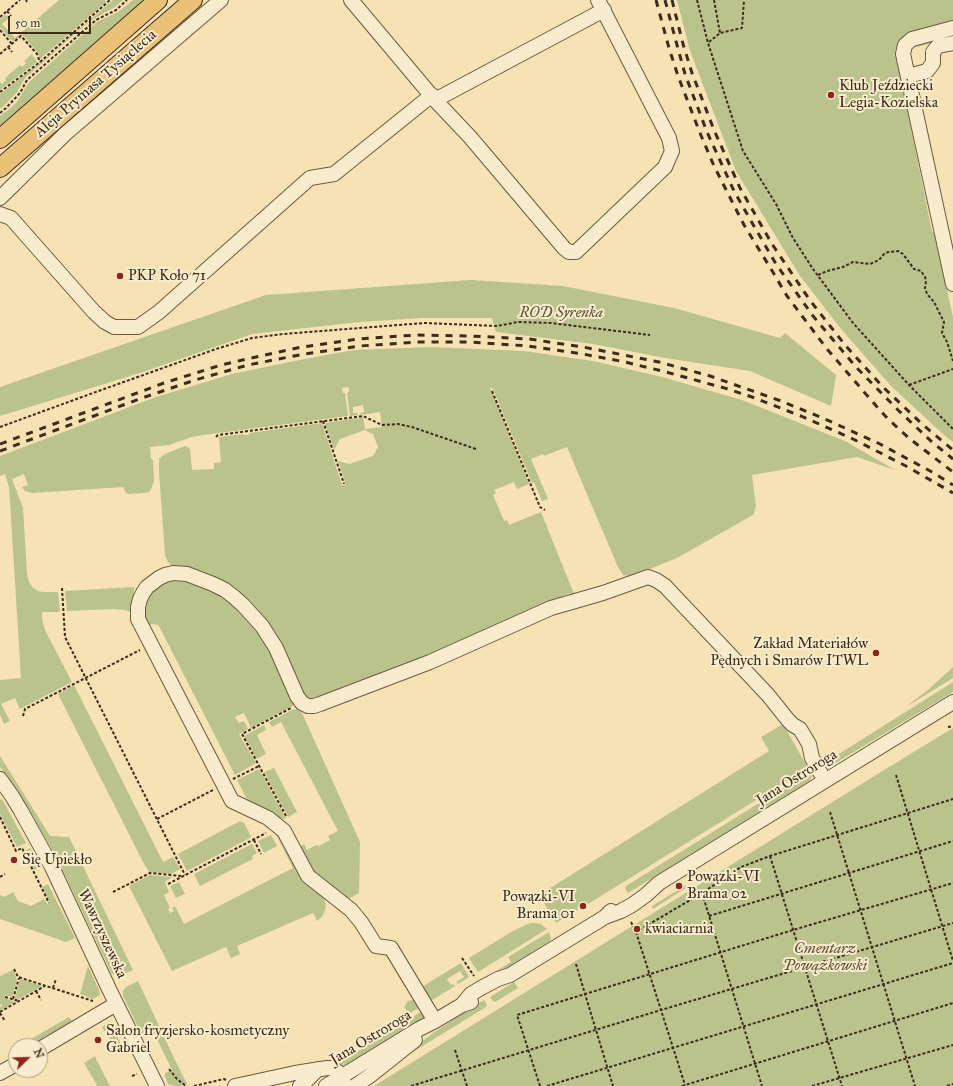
<!DOCTYPE html>
<html>
<head>
<meta charset="utf-8">
<style>
	body { margin:0 }
	#map { position:relative; width:953px; height:1086px; overflow:hidden; background:#f6e2b2; font-family:"IM FELL Great Primer",serif }
	canvas { display:block }
	.north { position:absolute; left:8px; top:1038px; width:40px; height:40px; box-sizing:border-box; background:#f9eccd; border:1px solid #ae9f86; border-radius:50%; rotate:67deg; font-size:11px; font-weight:700; line-height:16px; text-align:center; color:#3d2c1c }
	.north::after { content:''; display:block; margin:auto; width:14px; height:18px; background:#8f2418; clip-path:polygon(50% 0,100% 100%,50% 72%,0 100%) }
	.scale { position:absolute; left:8px; top:16px; width:83px; height:18px; box-sizing:border-box; border:2px solid #3d2c1c; border-top:0; padding-left:5px; font-size:12px; line-height:14px; white-space:nowrap; color:#3d2c1c; -webkit-text-stroke:3px #f9eccd; paint-order:stroke }
</style>
</head>
<body>
<div id="map">
<canvas width="953" height="1086"></canvas>
<div class="north">N</div>
<div class="scale">50 m</div>
</div>
<script>
const g = document.querySelector('canvas').getContext('2d');
g.lineJoin = 'round';
function fill(path, color) { g.fillStyle = color; g.fill(path, 'evenodd'); }
const shape = rows => new Path2D(rows.map(r => 'M' + r).join(''));
function strokePath(path, color, width, dash) { g.strokeStyle = color; g.lineWidth = width; g.lineCap = dash ? 'butt' : 'round'; g.setLineDash(dash || []); g.stroke(path); }
function drawText(font, color, halo, rows, align = 'center') {
  g.font = font + ' "IM FELL Great Primer",serif'; g.lineWidth = 4; g.setLineDash([]); g.textBaseline = 'middle'; g.strokeStyle = halo; g.fillStyle = color; for (const [text, x, y, turn = 0] of rows) {
    g.save(); g.translate(x, y); g.rotate((+turn || 0) * Math.PI / 180); g.textAlign = isNaN(turn) ? turn : align; if (halo) g.strokeText(text, 0, 0); g.fillText(text, 0, 0); g.restore();
  }
}
fill(shape([
	[59,0,105,0,106,2,40,59,38,53,22,34,14,41,11,40,0,27,0,19,5,15,10,17,2,24,15,38],
	[113,0,123,0,115,7,90,21,25,78,17,92,8,102,0,109,0,94,44,60],
	[133,0,143,0,0,126,0,116,8,110,17,102,28,83,97,22,118,12],
	[677,0,953,0,953,38,917,47,905,47,895,50,932,232,934,232,953,317,953,442,944,435,891,386,841,329,800,276,736,171,690,51],
	[32,54,37,62,0,90,0,82,2,84,6,80,5,78,20,65,22,67,26,63,24,61],
	[471,280,563,286,674,308,780,338,785,333,836,375,831,406,750,371,665,358,593,344,496,332,492,318,422,318,359,322,252,334,140,373,0,416,0,387,266,295],
	[431,347,524,351,593,361,662,377,742,400,845,441,895,470,857,457,752,475,756,506,753,515,677,558,635,575,628,576,623,575,618,567,567,447,544,456,543,454,531,459,548,499,542,501,534,482,532,483,493,389,490,387,529,484,517,489,514,482,494,490,496,493,493,495,504,521,507,520,509,525,541,512,574,594,571,595,570,593,425,658,315,699,306,697,255,610,173,567,168,562,165,555,159,472,159,459,165,454,185,446,190,449,192,470,214,469,214,463,221,462,219,437,243,434,243,435,249,435,249,433,322,423,342,485,346,485,338,461,349,464,373,456,378,447,373,434,365,430,340,439,334,450,325,423,363,417,365,429,382,427,380,412,361,415,360,413,364,412,363,405,353,407,353,413,358,413,358,415,350,416,347,393,349,392,349,387,342,388,343,393,345,393,348,416,203,435,192,437,169,445,150,447,151,459,153,460,154,481,151,489,149,492,144,493,128,494,126,493,123,487,32,493,25,491,22,487,28,485,24,474,12,479,23,508,27,573,29,582,33,588,38,591,43,592,58,592,60,612,42,612,42,619,45,630,72,682,20,709,15,698,1,704,10,721,4,724,0,715,0,680,21,678,9,487,5,474,0,476,0,456,156,397,232,374,294,361,354,350],
	[166,578,192,579,223,595,239,608,265,639,296,704,251,728,244,713,235,717,239,723,244,721,248,729,239,734,256,763,235,775,159,626,154,624,146,625,141,609,147,594],
	[134,587,134,614,126,610,115,609,67,611,65,591],
	[953,667,953,678,906,707,929,689],
	[953,682,953,692,834,764,830,766,823,764],
	[74,685,163,862,173,857,180,869,171,874,149,872,143,862,58,694],
	[296,709,302,713,360,842,359,893,350,898,347,898,313,874,300,849,301,846,304,844,307,850,316,845,319,846,330,840,328,836,338,831,281,722,272,727,269,722,292,710],
	[783,724,808,768,588,904,586,902,577,907,578,910,556,923,539,895,769,751,761,737],
	[264,725,266,730,257,735,266,754,257,759,244,736],
	[953,728,953,1086,374,1086,889,767],
	[0,756,50,836,69,837,133,970,120,976,117,976,112,974,110,970,59,862,19,792,0,767],
	[274,768,297,812,288,817,264,772],
	[259,769,286,819,277,818,249,803,237,780],
	[812,770,812,775,811,779,808,782,628,893,625,888,626,886],
	[2,799,26,843,17,847,0,814,0,800],
	[240,821,244,823,251,836,250,838,187,871,178,854],
	[275,832,276,832,324,898,326,906,325,910,322,917,317,921,313,913,237,946,240,954,231,958,226,947,172,971,129,886,150,875,172,877,165,882,169,892,164,895,170,908,168,909,170,913,174,911,172,908,175,906,184,924,293,868],
	[271,835,277,846,264,853,258,841],
	[252,844,257,853,252,856,253,859,200,886,194,874],
	[30,848,40,867,34,870,25,851],
	[179,882,185,894,176,898,170,886],
	[48,884,75,938,66,942,0,919,0,895,4,897,13,892,18,901,31,906,44,899,48,905,50,903,42,887],
	[688,884,689,886,653,909,652,906,686,885,687,886,688,885],
	[530,923,534,923,541,924,547,929,478,972,469,958,513,931],
	[549,932,551,938,550,941,505,969,504,968,503,970,480,981,511,962,508,957],
	[461,963,469,977,458,984,456,982,464,977,460,971,447,979,451,985,453,984,455,986,429,1002,423,990,424,986,428,983],
	[88,966,99,990,100,995,93,999,80,994],
	[13,970,17,980,12,997,5,995,4,998,15,1002,0,1011,0,1007,2,1006,2,1004,0,1005,0,976],
	[20,979,42,986,19,999,15,998],
	[138,981,175,1060,187,1084,181,1086,175,1086,168,1084,165,1077,165,1073,172,1070,154,1033,149,1031,144,1034,141,1033,123,996,123,991,126,987],
	[514,982,518,988,495,1002,493,1001,490,997],
	[413,1000,417,1002,420,1007,409,1014,404,1007,408,1001],
	[484,1000,487,1005,486,1007,408,1055,407,1053,433,1033],
	[422,1011,424,1017,424,1019,351,1063,344,1065,332,1060,333,1059,358,1051],
	[69,1017,72,1021,29,1046,19,1046],
	[109,1022,110,1022,121,1044,120,1046,115,1048,106,1031,104,1031,102,1027],
	[95,1056,96,1059,110,1086,96,1086,97,1085,84,1063]
]), '#bbc38d');
const minor = shape([
	[351,0,435,100,470,137,564,248,569,252,576,252,665,167,672,151,669,138,598,0],
	[953,28,912,39,905,45,903,54,953,284],
	[908,76,927,71,933,63,933,52,938,46,953,43],
	[435,100,604,10],
	[0,198,65,134,221,0],
	[0,214,11,218,94,312,105,322,114,327,138,327,159,312,310,178,334,174,432,95],
	[0,779,12,796,21,811,52,867,109,989,157,1086],
	[605,917,621,911,632,905,646,895,659,883,953,702],
	[462,1005,471,994,481,988,498,979,510,975,605,917,611,911],
	[435,1021,391,948,376,946,361,922,351,910,308,876,284,831,268,818,232,801,138,619,138,607,140,599,143,593,147,587,159,578,165,575,173,573,187,574,213,584,225,590,234,597,243,605,262,626,276,648,297,696,302,703,308,706,314,706,320,704,430,662,551,608,603,593,648,577,656,580,665,586,768,695,788,720,793,725,800,729,809,744,812,758,825,781],
	[40,1049,116,1004],
	[0,1073,16,1064],
	[235,1086,295,1073,327,1068,332,1068,338,1072,343,1080,345,1086],
	[300,1086,304,1083,318,1069],
	[326,1086,419,1029,435,1021,462,1005,471,1002],
	[355,1086,371,1075,415,1040]
]);
const major = shape([
	[0,139,158,0],
	[0,168,193,0]
]);
strokePath(minor, '#6b5a42', 16);
strokePath(major, '#3d2c1c', 20);
strokePath(shape([
	[26,0,27,2],
	[697,0,708,43,743,151,776,204,793,238,813,269,853,323,909,385,953,429],
	[714,0,720,33],
	[7,11,11,16],
	[0,17,20,0],
	[0,30,12,44],
	[709,42,720,33,742,28,744,0],
	[8,47,12,52],
	[0,54,21,36,37,54,40,62],
	[0,92,40,62,110,0],
	[0,113,6,108,20,93,27,80,96,20,116,10,127,0],
	[818,275,827,271,843,267,853,262,870,264,879,260,884,254,888,252,898,251,903,254,914,269,921,271,925,277,926,281,925,288,927,294,934,302,944,322,942,333,947,342,953,361],
	[909,385,953,369],
	[492,391,540,507,545,510],
	[323,421,344,484],
	[0,427,93,393,216,349,252,338,283,334,424,323,497,326,518,322,551,323,650,335],
	[216,437,218,435,363,416,382,425,398,424,412,427,476,449],
	[62,588,65,637,185,875],
	[23,716,25,709,140,650],
	[948,727,953,726],
	[896,775,953,961],
	[233,779,259,766],
	[830,812,915,1086],
	[286,816,242,734,291,708],
	[0,817,16,851,22,848,49,903],
	[157,819,213,790],
	[254,840,261,854],
	[770,856,842,1086],
	[0,877,5,874],
	[168,884,266,833],
	[113,892,150,873,181,876],
	[702,893,762,1086],
	[709,916,953,841],
	[631,922,636,932,702,893,741,867,770,856,953,799],
	[636,932,685,1085],
	[462,958,474,976],
	[576,964,585,994,613,1086],
	[14,969,18,977,93,1001],
	[53,988,56,979],
	[36,991,41,1000],
	[5,997,19,1001],
	[13,999,19,978],
	[0,1012,45,986],
	[0,1013,5,1021],
	[118,1049,124,1046],
	[455,1050,467,1086],
	[169,1069,177,1079,186,1086],
	[132,1076,137,1074],
	[194,1086,224,1079,226,1080],
	[411,1086,661,1010,953,923],
	[540,1086,517,1015,793,930,953,883],
	[547,1086,953,963],
	[682,1086,953,1003],
	[812,1086,953,1045],
	[947,1086,953,1084]
]), '#3d2c1c', 2, [3, 2]);
strokePath(minor, '#f9eccd', 14);
strokePath(major, '#ebc179', 18);
strokePath(shape([
	[656,0,669,48,678,76,700,133,714,166,744,225,771,269,787,296,827,349,871,400,888,419,910,439,953,472],
	[665,0,677,45,685,74,707,132,734,191,751,221,776,264,813,316,856,367,898,410,932,442,953,459],
	[672,0,683,44,692,73,714,130,740,188,772,244,809,299,845,345,883,387,902,405,922,424,953,450],
	[0,444,164,383,221,365,247,359,302,347,359,339,416,335,471,336,529,339,583,347,659,362,710,376,781,401,825,419,880,444,932,472,953,485],
	[0,451,142,398,195,380,248,365,304,354,360,346,416,342,471,342,528,346,583,354,625,362,666,372,728,389,752,397,801,416,853,439,906,466,953,493]
]), '#3d2c1c', 3, [7, 7]);
for (const [x, y, r, color] of [
	[831,95,4,"#8f2418"],
	[120,276,4,"#8f2418"],
	[876,653,4,"#8f2418"],
	[14,860,4,"#8f2418"],
	[679,886,4,"#8f2418"],
	[583,906,4,"#8f2418"],
	[637,929,4,"#8f2418"],
	[98,1040,4,"#8f2418"]
]) { const dot = new Path2D(); dot.arc(x, y, r, 0, 2 * Math.PI); g.fillStyle = color; g.fill(dot); strokePath(dot, '#f9eccd', 1.5); }
drawText('15px', '#3d2c1c', '#f9eccd', [
	["Aleja Prymasa Tysiąclecia",96,84,-41],
	["Jana Ostroroga",797,778,-32],
	["Wawrzyszewska",102,934,65],
	["Jana Ostroroga",371,1038,-31]
]);
drawText('15px', '#3d2c1c', '#f9eccd', [
	["Klub Jeździecki",839,86],
	["Legia-Kozielska",839,103],
	["PKP Koło 71",128,276],
	["Zakład Materiałów",868,644,"right"],
	["Pędnych i Smarów ITWL",868,661,"right"],
	["Się Upiekło",22,860],
	["Powązki-VI",687,877],
	["Brama 02",687,894],
	["Powązki-VI",575,897,"right"],
	["Brama 01",575,914,"right"],
	["kwiaciarnia",645,929],
	["Salon fryzjersko-kosmetyczny",106,1031],
	["Gabriel",106,1048]
], 'left');
drawText('italic 15px', '#5c5238', '#f9eccd', [
	["ROD Syrenka",561,313],
	["Cmentarz",825,949],
	["Powązkowski",825,966]
]);
</script>
</body>
</html>
